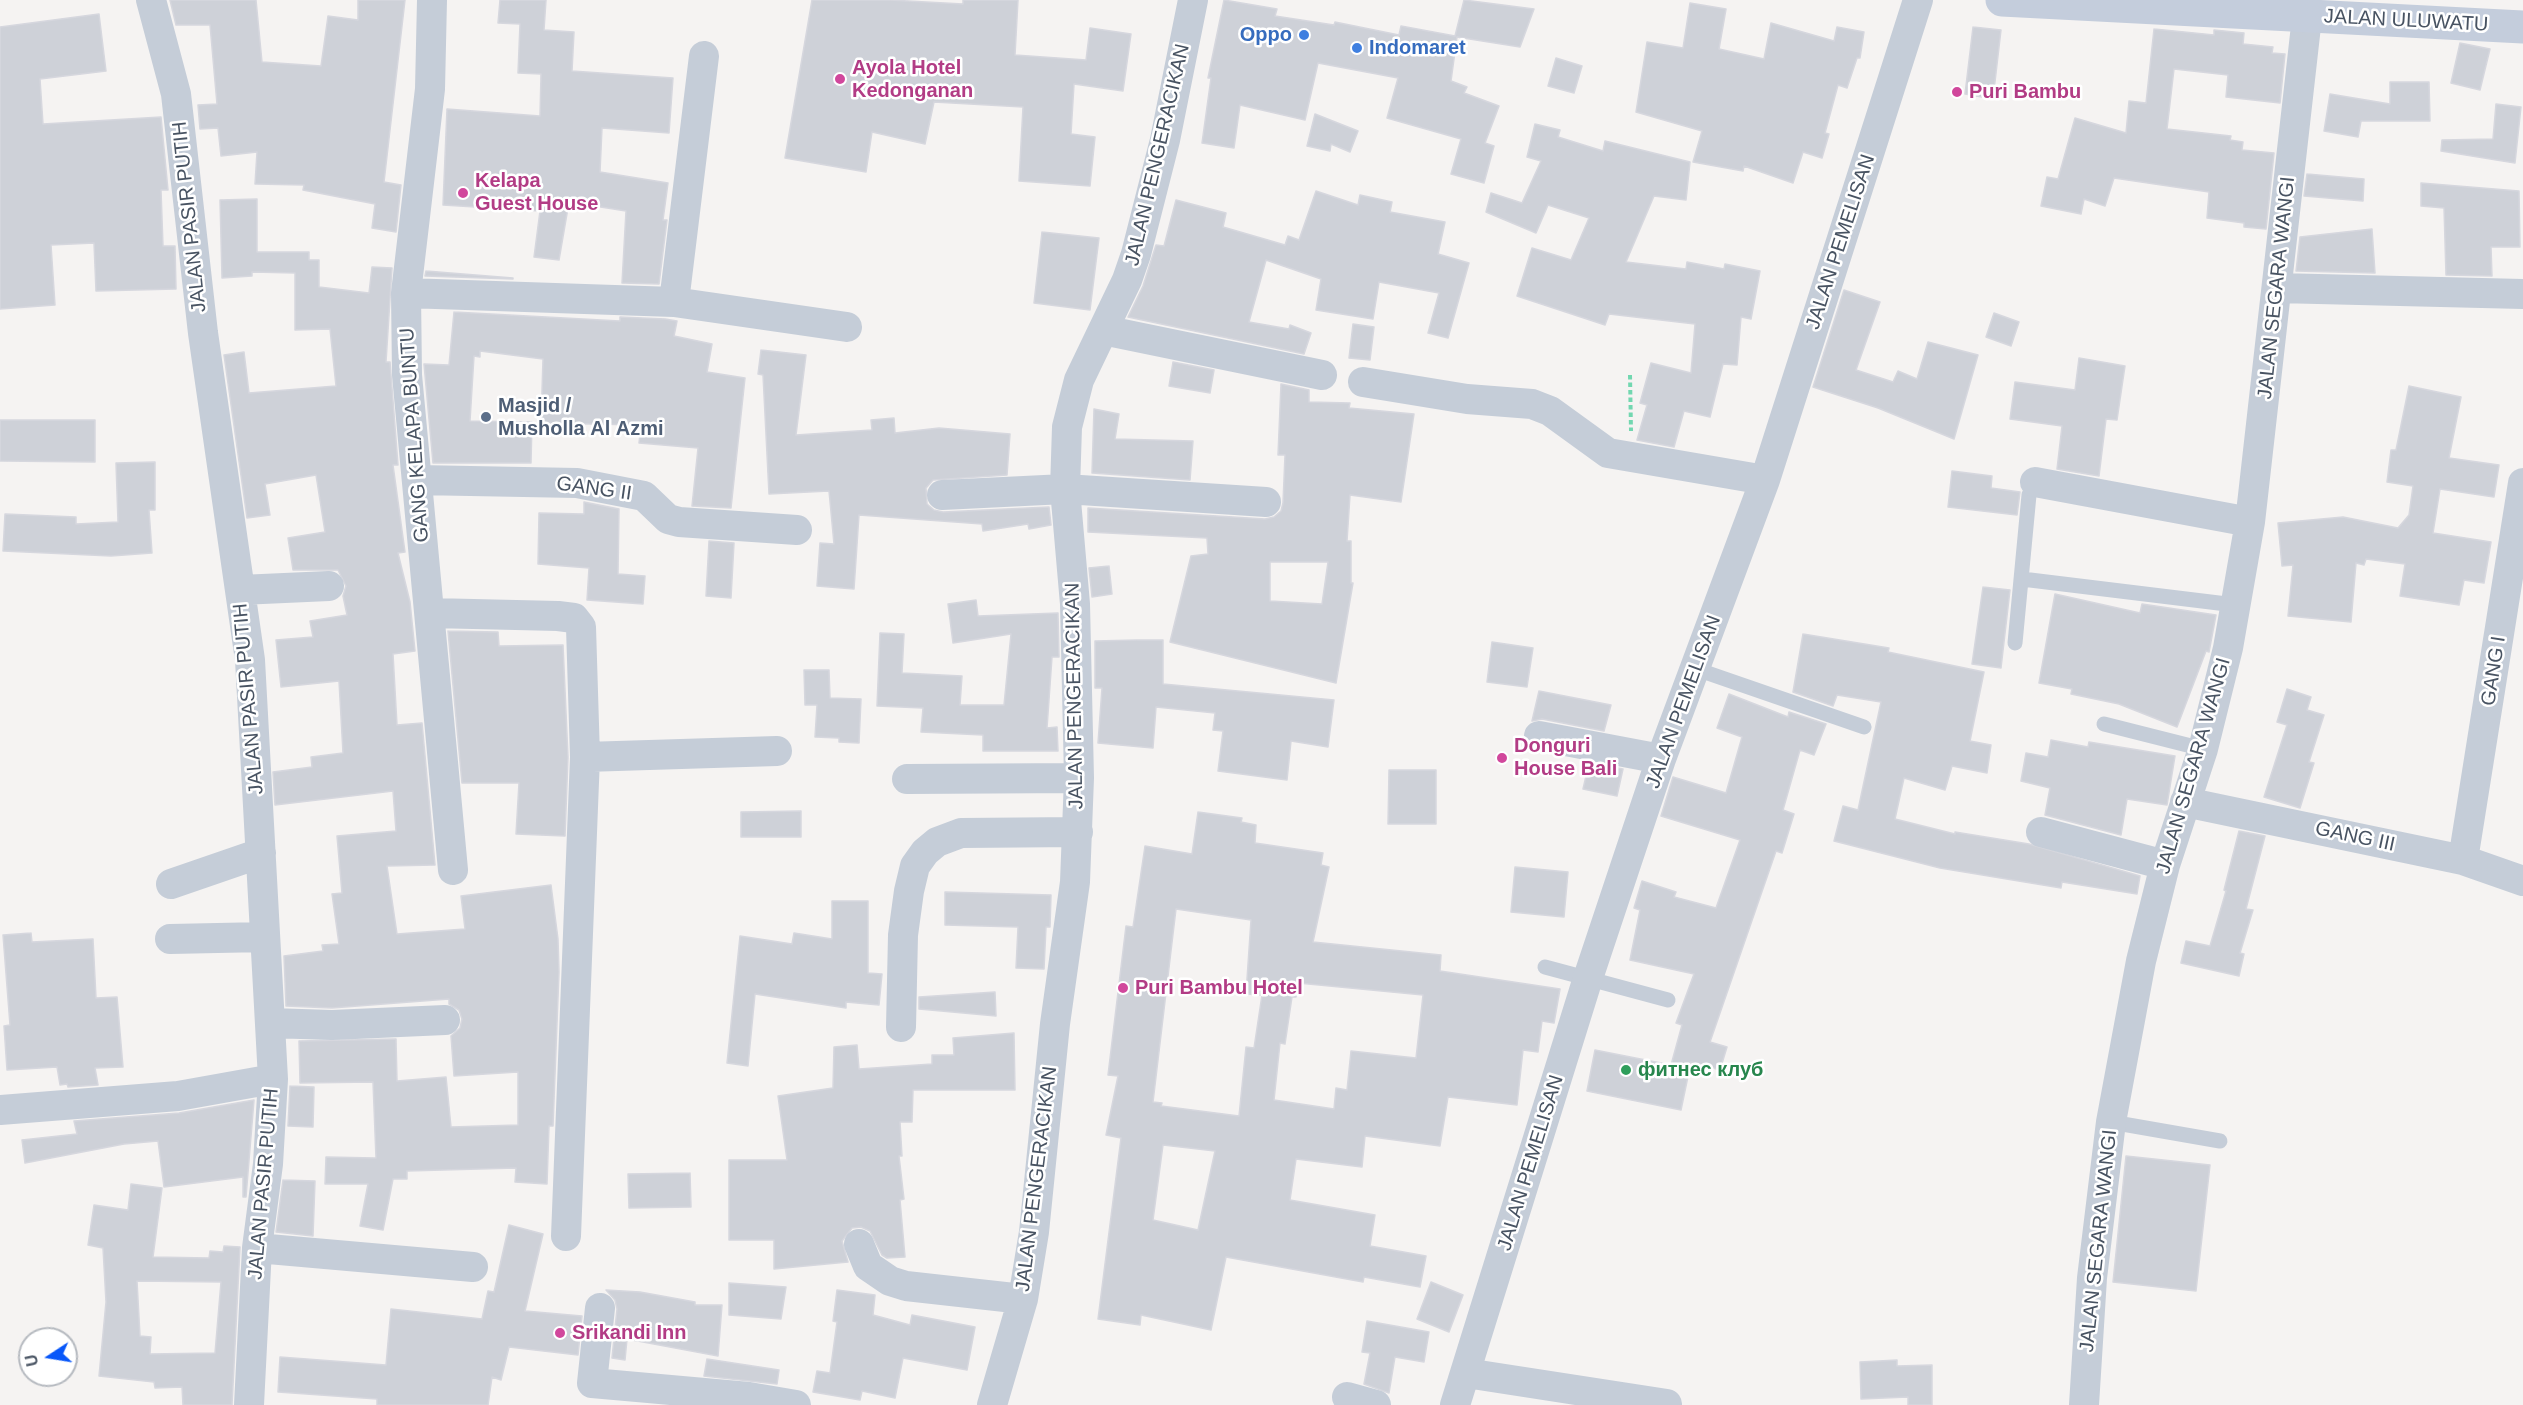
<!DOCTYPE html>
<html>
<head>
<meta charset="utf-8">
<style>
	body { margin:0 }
	#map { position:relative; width:2523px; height:1405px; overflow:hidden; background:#f5f3f2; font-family:Arial,sans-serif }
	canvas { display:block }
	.north { position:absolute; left:18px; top:1327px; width:60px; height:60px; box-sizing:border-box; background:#fff; border:2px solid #b6bac0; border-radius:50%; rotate:258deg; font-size:16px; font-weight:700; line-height:24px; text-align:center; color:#485362 }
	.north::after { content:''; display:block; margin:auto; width:21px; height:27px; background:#0857f9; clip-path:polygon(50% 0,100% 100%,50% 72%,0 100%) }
</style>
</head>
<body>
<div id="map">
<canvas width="2523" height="1405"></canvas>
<div class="north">U</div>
</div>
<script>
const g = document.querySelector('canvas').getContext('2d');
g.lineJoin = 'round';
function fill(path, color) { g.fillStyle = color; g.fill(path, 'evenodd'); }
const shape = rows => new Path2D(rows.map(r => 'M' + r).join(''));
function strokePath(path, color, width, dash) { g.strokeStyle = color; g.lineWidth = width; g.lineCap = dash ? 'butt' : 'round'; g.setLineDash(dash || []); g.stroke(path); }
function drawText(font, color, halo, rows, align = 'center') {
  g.font = font + ' Arial,sans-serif'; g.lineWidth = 5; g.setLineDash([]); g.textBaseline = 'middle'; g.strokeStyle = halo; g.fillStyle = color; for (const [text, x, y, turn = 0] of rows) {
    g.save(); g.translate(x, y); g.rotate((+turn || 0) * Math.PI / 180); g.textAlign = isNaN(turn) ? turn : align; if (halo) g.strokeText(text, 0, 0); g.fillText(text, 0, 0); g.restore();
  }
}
const building = shape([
	[170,0,256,0,262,62,321,66,328,16,358,20,358,0,405,0,384,182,401,185,396,232,372,228,375,204,303,190,304,185,255,184,257,152,221,156,218,128,200,129,198,105,217,104,210,25,176,25,170,0],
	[500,0,546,0,544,30,574,32,572,71,673,78,669,133,602,128,600,172,668,183,663,220,667,220,659,284,622,283,626,211,569,202,559,260,534,257,540,211,443,205,447,109,540,116,541,74,518,73,520,24,498,23,500,0],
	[812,0,890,0,963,4,963,0,1018,0,1015,55,1086,60,1090,28,1131,34,1123,91,1074,84,1071,134,1095,137,1090,186,1019,181,1023,107,934,102,925,144,872,132,866,172,785,158,812,0],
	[1224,0,1277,9,1275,16,1334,25,1335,22,1399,35,1401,26,1455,36,1464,0,1534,9,1520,47,1457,37,1451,81,1467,87,1464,93,1499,106,1485,143,1494,146,1484,183,1451,174,1461,139,1387,118,1398,78,1318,63,1305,120,1240,105,1234,148,1202,143,1211,78,1208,78,1224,0],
	[1690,3,1726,9,1719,49,1764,59,1771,23,1834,41,1837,27,1864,32,1860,58,1857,58,1847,88,1838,85,1825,133,1829,134,1822,158,1803,152,1793,183,1744,166,1743,171,1693,162,1702,131,1636,112,1647,42,1683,48,1690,3],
	[99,14,106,71,40,79,43,124,161,117,168,190,161,190,163,246,175,246,176,289,96,291,94,243,51,245,55,305,0,309,0,27,99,14],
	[1973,27,2001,30,1993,99,1965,94,1973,27],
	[2154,29,2214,35,2214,30,2244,33,2243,44,2273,47,2272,53,2285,54,2280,103,2226,97,2228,75,2174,69,2167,129,2231,136,2230,140,2243,142,2242,150,2274,153,2266,229,2244,227,2244,223,2207,218,2209,192,2114,178,2105,206,2084,199,2081,214,2041,206,2047,177,2058,179,2075,118,2126,133,2129,101,2146,103,2154,29],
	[2460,43,2490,49,2480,90,2451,83,2460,43],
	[1556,58,1582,66,1574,93,1548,86,1556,58],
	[2390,82,2429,82,2430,121,2361,121,2358,137,2324,131,2330,94,2390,104,2390,82],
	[2496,104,2521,107,2515,163,2441,151,2442,140,2493,139,2496,104],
	[1315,114,1358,131,1350,152,1331,144,1330,151,1307,146,1315,114],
	[1535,124,1560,130,1558,137,1603,151,1605,141,1690,162,1686,200,1654,196,1626,262,1686,269,1687,262,1724,269,1725,264,1760,271,1751,319,1741,317,1737,365,1723,364,1710,417,1684,411,1674,447,1637,440,1647,405,1640,403,1651,363,1691,373,1695,324,1609,314,1605,325,1517,296,1532,248,1571,260,1589,218,1548,205,1536,233,1486,212,1491,193,1522,203,1541,161,1527,157,1535,124],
	[2307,174,2364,179,2363,201,2304,196,2307,174],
	[2421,183,2519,191,2520,247,2491,247,2492,276,2446,275,2444,208,2421,206,2421,183],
	[1316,191,1358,205,1360,195,1392,202,1390,212,1445,222,1438,254,1469,263,1448,338,1428,333,1439,293,1379,282,1373,319,1316,310,1321,279,1266,260,1249,322,1289,329,1290,325,1311,333,1304,354,1128,317,1143,286,1156,245,1164,246,1176,200,1226,213,1223,227,1285,245,1288,236,1299,240,1316,191],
	[257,199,257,252,309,252,309,260,319,260,319,287,369,293,372,267,392,268,386,362,390,362,398,465,393,465,405,552,398,553,410,602,415,651,393,654,397,725,422,723,435,865,387,866,397,934,465,929,461,896,551,885,558,939,559,972,553,1126,549,1126,547,1184,515,1182,516,1168,407,1171,407,1179,393,1179,383,1230,360,1226,368,1184,325,1184,326,1157,376,1158,373,1082,300,1083,299,1041,396,1039,397,1081,446,1077,451,1127,518,1125,518,1072,454,1076,451,1036,460,1028,462,1019,459,1010,449,1004,449,999,332,1008,286,1006,284,956,323,951,322,945,339,944,332,894,342,893,337,836,396,831,393,791,275,805,273,772,312,767,311,757,343,753,339,681,281,687,276,640,313,637,310,621,347,615,343,596,346,586,338,570,293,570,288,538,325,532,316,475,265,484,270,515,247,518,224,355,244,352,249,393,336,386,330,329,295,330,295,273,252,272,252,276,222,278,220,200,257,199],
	[2372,229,2375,273,2296,271,2300,237,2372,229],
	[1042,232,1099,238,1090,310,1034,303,1042,232],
	[426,271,513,278,513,279,425,276,426,271],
	[1844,290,1880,302,1856,370,1893,382,1898,371,1917,379,1928,342,1978,355,1954,439,1878,408,1813,387,1844,290],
	[454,312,620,321,620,317,665,319,677,321,674,336,712,344,707,372,745,378,731,508,692,506,698,448,639,443,641,425,541,423,543,359,480,351,480,357,474,356,470,421,532,422,531,463,433,463,424,364,449,365,454,312],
	[1994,313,2019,322,2011,346,1986,337,1994,313],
	[1353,324,1374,327,1370,360,1349,358,1353,324],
	[761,350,806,355,796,435,872,430,871,420,894,418,895,433,939,428,1010,434,1007,475,933,480,926,488,927,504,934,510,943,512,1049,507,1051,525,1029,529,1028,524,983,531,982,524,859,515,854,589,817,586,820,543,834,544,829,491,769,494,763,375,758,374,761,350],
	[2079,358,2125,366,2117,420,2106,419,2099,476,2057,469,2062,426,2010,419,2015,382,2075,390,2079,358],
	[1173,362,1214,370,1210,393,1169,386,1173,362],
	[1281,384,1309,390,1309,402,1350,403,1349,408,1414,414,1401,502,1350,495,1347,541,1351,541,1351,583,1353,583,1336,683,1170,642,1191,556,1208,554,1207,538,1088,532,1088,508,1265,519,1274,517,1281,511,1283,503,1285,455,1278,455,1281,384],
	[1270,562,1328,562,1322,604,1270,601,1270,562],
	[2409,386,2461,397,2449,458,2499,465,2494,497,2440,489,2433,533,2491,542,2484,583,2464,580,2459,605,2400,596,2405,564,2366,559,2364,565,2356,563,2351,622,2288,616,2293,565,2282,566,2278,523,2343,517,2398,528,2409,515,2413,486,2387,482,2391,450,2396,450,2409,386],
	[1094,409,1119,414,1115,439,1193,441,1190,480,1092,473,1094,409],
	[0,420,95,420,95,462,0,461,0,420],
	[155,462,155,510,149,510,152,553,111,556,3,551,5,514,76,517,76,524,118,522,116,463,155,462],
	[1952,471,1992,476,1991,488,2020,492,2017,515,1948,507,1952,471],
	[584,502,619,509,618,574,645,576,643,604,587,600,589,568,538,564,539,513,584,514,584,502],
	[709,541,734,543,731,598,706,596,709,541],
	[1109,566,1112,594,1092,597,1089,568,1109,566],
	[1983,587,2010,590,2001,668,1972,664,1983,587],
	[2055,594,2140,613,2142,604,2216,615,2209,652,2206,651,2177,727,2119,704,2071,694,2072,689,2039,683,2055,594],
	[976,600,978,616,1058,613,1059,657,1052,657,1047,728,1057,727,1058,751,983,751,983,735,921,732,923,708,877,706,880,633,904,634,902,673,962,676,960,705,1004,705,1011,634,953,643,948,604,976,600],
	[448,631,498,632,499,646,563,645,568,757,565,836,516,834,519,783,462,783,448,631],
	[1803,634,1889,648,1888,652,1984,672,1970,741,1991,745,1987,773,1952,766,1945,790,1904,778,1895,819,1955,834,1955,832,2029,844,2140,876,2137,894,2062,882,2061,888,1940,868,1834,841,1843,806,1858,810,1881,702,1837,695,1833,706,1793,692,1803,634],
	[1137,640,1163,640,1163,684,1334,700,1328,747,1291,741,1287,780,1218,771,1223,731,1213,730,1215,713,1156,707,1153,748,1098,743,1102,688,1095,688,1095,641,1137,640],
	[1492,642,1533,648,1527,687,1487,682,1492,642],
	[804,670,829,670,830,698,861,699,859,743,839,742,839,738,815,737,817,705,805,705,804,670],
	[2287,689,2311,697,2307,710,2324,715,2309,762,2314,763,2300,808,2264,797,2287,725,2277,722,2287,689],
	[1539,691,1611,705,1604,731,1542,719,1532,721,1539,691],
	[1729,694,1788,717,1789,712,1826,724,1814,755,1800,750,1783,810,1794,814,1782,853,1776,851,1710,1042,1727,1047,1720,1070,1691,1062,1681,1110,1587,1091,1595,1050,1671,1065,1682,1025,1676,1023,1694,974,1630,960,1640,910,1634,908,1642,881,1676,892,1674,897,1716,908,1740,840,1661,816,1673,777,1726,793,1742,737,1717,728,1729,694],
	[2051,740,2088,747,2089,742,2175,756,2167,805,2127,799,2121,835,2045,815,2050,788,2021,781,2026,753,2048,757,2051,740],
	[1589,763,1623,769,1617,796,1583,789,1589,763],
	[1389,770,1436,770,1436,824,1388,824,1389,770],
	[801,811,801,837,741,837,741,812,801,811],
	[1198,812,1242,818,1241,822,1256,825,1255,843,1323,853,1321,865,1329,867,1313,942,1441,955,1440,971,1560,989,1554,1023,1542,1021,1538,1052,1523,1050,1517,1105,1448,1097,1440,1146,1365,1136,1362,1167,1296,1159,1290,1200,1375,1215,1370,1246,1426,1256,1420,1287,1364,1277,1363,1282,1226,1257,1211,1330,1141,1315,1140,1325,1098,1319,1121,1138,1106,1135,1118,1076,1108,1075,1126,926,1133,927,1145,846,1192,854,1198,812],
	[1176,909,1251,920,1246,994,1262,995,1254,1048,1246,1047,1239,1116,1161,1106,1162,1103,1153,1102,1176,909],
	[1298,983,1423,995,1416,1058,1351,1051,1347,1090,1336,1088,1334,1109,1274,1100,1280,1043,1285,1044,1292,997,1296,997,1298,983],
	[1163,1145,1215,1151,1198,1230,1153,1220,1163,1145],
	[2239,831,2265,836,2246,909,2253,910,2240,953,2244,954,2239,976,2181,963,2186,941,2210,946,2226,891,2224,890,2239,831],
	[1515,867,1568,872,1564,917,1511,912,1515,867],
	[945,892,1051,895,1050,927,1046,927,1044,969,1016,968,1018,927,945,925,945,892],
	[832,901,868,901,868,973,882,974,879,1005,846,1002,846,1008,755,994,748,1066,727,1063,740,936,792,944,794,933,832,939,832,901],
	[31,933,32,942,93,939,96,998,117,997,123,1067,95,1068,98,1085,68,1087,67,1084,60,1085,57,1067,7,1070,4,1026,10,1025,3,935,31,933],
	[995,992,996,1016,919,1009,919,997,995,992],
	[1014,1033,1015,1090,913,1090,912,1122,900,1122,902,1156,899,1156,904,1199,900,1200,905,1257,887,1258,882,1255,870,1231,861,1227,852,1228,842,1241,848,1262,774,1269,774,1240,729,1240,729,1160,787,1160,778,1096,833,1088,834,1047,857,1045,859,1069,932,1064,932,1055,954,1055,953,1038,1014,1033],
	[290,1086,314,1087,313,1127,288,1126,290,1086],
	[254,1100,246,1197,243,1197,243,1177,164,1187,158,1141,124,1144,25,1163,22,1140,77,1134,74,1121,179,1113,254,1100],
	[2126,1156,2210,1165,2196,1291,2113,1282,2126,1156],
	[690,1173,691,1207,629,1208,628,1174,690,1173],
	[283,1180,315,1181,313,1236,276,1232,283,1180],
	[131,1184,162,1188,153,1257,209,1258,210,1251,223,1252,224,1246,240,1247,232,1405,183,1405,182,1387,155,1388,154,1382,99,1376,106,1302,103,1248,88,1245,94,1205,128,1210,131,1184],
	[137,1281,221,1282,215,1353,150,1354,151,1337,140,1336,137,1281],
	[509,1225,543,1234,525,1311,582,1316,578,1355,509,1347,501,1380,492,1377,488,1405,377,1405,377,1399,278,1392,280,1357,386,1365,391,1309,482,1319,488,1291,494,1292,509,1225],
	[1431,1282,1463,1295,1449,1332,1417,1319,1431,1282],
	[729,1283,786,1287,781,1319,729,1315,729,1283],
	[606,1290,640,1292,695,1302,695,1305,722,1305,718,1356,627,1339,625,1360,612,1358,617,1309,615,1300,606,1290],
	[837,1290,875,1295,873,1315,910,1325,912,1315,975,1327,967,1370,903,1358,895,1398,862,1391,860,1400,813,1392,817,1371,830,1373,837,1322,833,1321,837,1290],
	[1367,1321,1429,1332,1424,1362,1395,1357,1389,1393,1364,1384,1370,1353,1362,1352,1367,1321],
	[707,1359,779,1370,777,1384,704,1376,707,1359],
	[1897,1360,1897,1366,1932,1365,1932,1405,1908,1405,1908,1397,1861,1399,1860,1362,1897,1360]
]);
fill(building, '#ced1d8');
strokePath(building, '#d6d7de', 1.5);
strokePath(shape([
	[1630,375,1631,431]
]), '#72d7b0', 4, [4.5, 3]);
strokePath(shape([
	[2022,579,2235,605],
	[2015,643,2029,495],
	[1696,669,1864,727],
	[2104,724,2203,749],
	[1545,967,1668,1000],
	[2111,1122,2220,1141]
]), '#c5cdd8', 15);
strokePath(shape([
	[151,0,176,94,203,333,250,660,273,1079,268,1164,257,1248,249,1405],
	[432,0,430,89,406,293,407,375,453,870],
	[2277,288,2523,294],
	[406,293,674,302,847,327],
	[674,302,704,56],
	[1103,330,1322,375],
	[1363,382,1467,399,1532,404,1550,411,1608,453,1765,480],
	[417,480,577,483,644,496,668,519,679,522,797,530],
	[2035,482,2250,522],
	[942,495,1065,489,1266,502],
	[240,590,329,586],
	[431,613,558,616,574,618,581,627,585,757,566,1236],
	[1539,736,1661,759],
	[585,757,777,751],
	[907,779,1079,778],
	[2185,802,2463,860,2523,881],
	[2041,832,2165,865],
	[2463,860,2523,483],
	[171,884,261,853],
	[170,939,265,937],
	[270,1023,332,1025,445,1020],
	[901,1027,903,935,909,891,915,866,925,852,937,842,961,833,1078,832],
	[0,1110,178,1096,273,1079],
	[859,1244,868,1266,890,1281,906,1286,1023,1299],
	[257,1248,473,1267],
	[600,1308,592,1383,749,1397,796,1405],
	[1466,1373,1667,1404],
	[1347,1397,1376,1405],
	[992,1405,1023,1299,1034,1232,1055,1024,1075,882,1079,778,1075,604,1065,489,1067,427,1079,380,1127,280,1136,254,1165,140,1193,0],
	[1455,1405,1588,978,1661,759,1765,480,1918,0],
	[2084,1405,2092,1278,2111,1122,2141,961,2165,865,2203,749,2228,648,2250,522,2307,17]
]), '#c5cdd8', 30);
strokePath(shape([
	[2002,0,2523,27]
]), '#c4cddc', 33);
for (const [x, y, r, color] of [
	[1304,35,6,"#3f7fe0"],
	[1357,48,6,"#3f7fe0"],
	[840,79,6,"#d1479c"],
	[1957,92,6,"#d1479c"],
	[463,193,6,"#d1479c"],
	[486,417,6,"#5c6f8a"],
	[1502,758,6,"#d1479c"],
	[1123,988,6,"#d1479c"],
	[1626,1070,6,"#2e9e5b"],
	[560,1333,6,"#d1479c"]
]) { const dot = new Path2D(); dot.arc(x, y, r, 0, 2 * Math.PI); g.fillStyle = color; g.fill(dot); strokePath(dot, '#fff', 2); }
drawText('20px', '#485362', '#fff', [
	["JALAN ULUWATU",2406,21,3],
	["JALAN PENGERACIKAN",1158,155,-77],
	["JALAN PASIR PUTIH",190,217,-96],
	["JALAN PEMELISAN",1841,242,-72],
	["JALAN SEGARA WANGI",2277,288,-84],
	["GANG KELAPA BUNTU",415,435,-94],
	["GANG II",594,489,8],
	["GANG I",2494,671,-81],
	["JALAN PENGERACIKAN",1075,696,-91],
	["JALAN PASIR PUTIH",249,699,-95],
	["JALAN PEMELISAN",1684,702,-70],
	["JALAN SEGARA WANGI",2194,766,-74],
	["GANG III",2355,837,12],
	["JALAN PEMELISAN",1531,1163,-73],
	["JALAN PENGERACIKAN",1037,1179,-83],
	["JALAN PASIR PUTIH",264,1184,-85],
	["JALAN SEGARA WANGI",2099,1241,-84]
]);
drawText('bold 20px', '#366cbe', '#fff', [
	["Oppo",1292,35],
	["Indomaret",1369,48,"left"]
], 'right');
drawText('bold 20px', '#b23c85', '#fff', [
	["Ayola Hotel",852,68],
	["Kedonganan",852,91],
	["Puri Bambu",1969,92],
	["Kelapa",475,181],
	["Guest House",475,204],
	["Donguri",1514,746],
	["House Bali",1514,769],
	["Puri Bambu Hotel",1135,988],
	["Srikandi Inn",572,1333]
], 'left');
drawText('bold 20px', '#4e5e75', '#fff', [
	["Masjid /",498,406],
	["Musholla Al Azmi",498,429]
], 'left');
drawText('bold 20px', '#27864d', '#fff', [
	["фитнес клуб",1638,1070]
], 'left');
</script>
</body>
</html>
